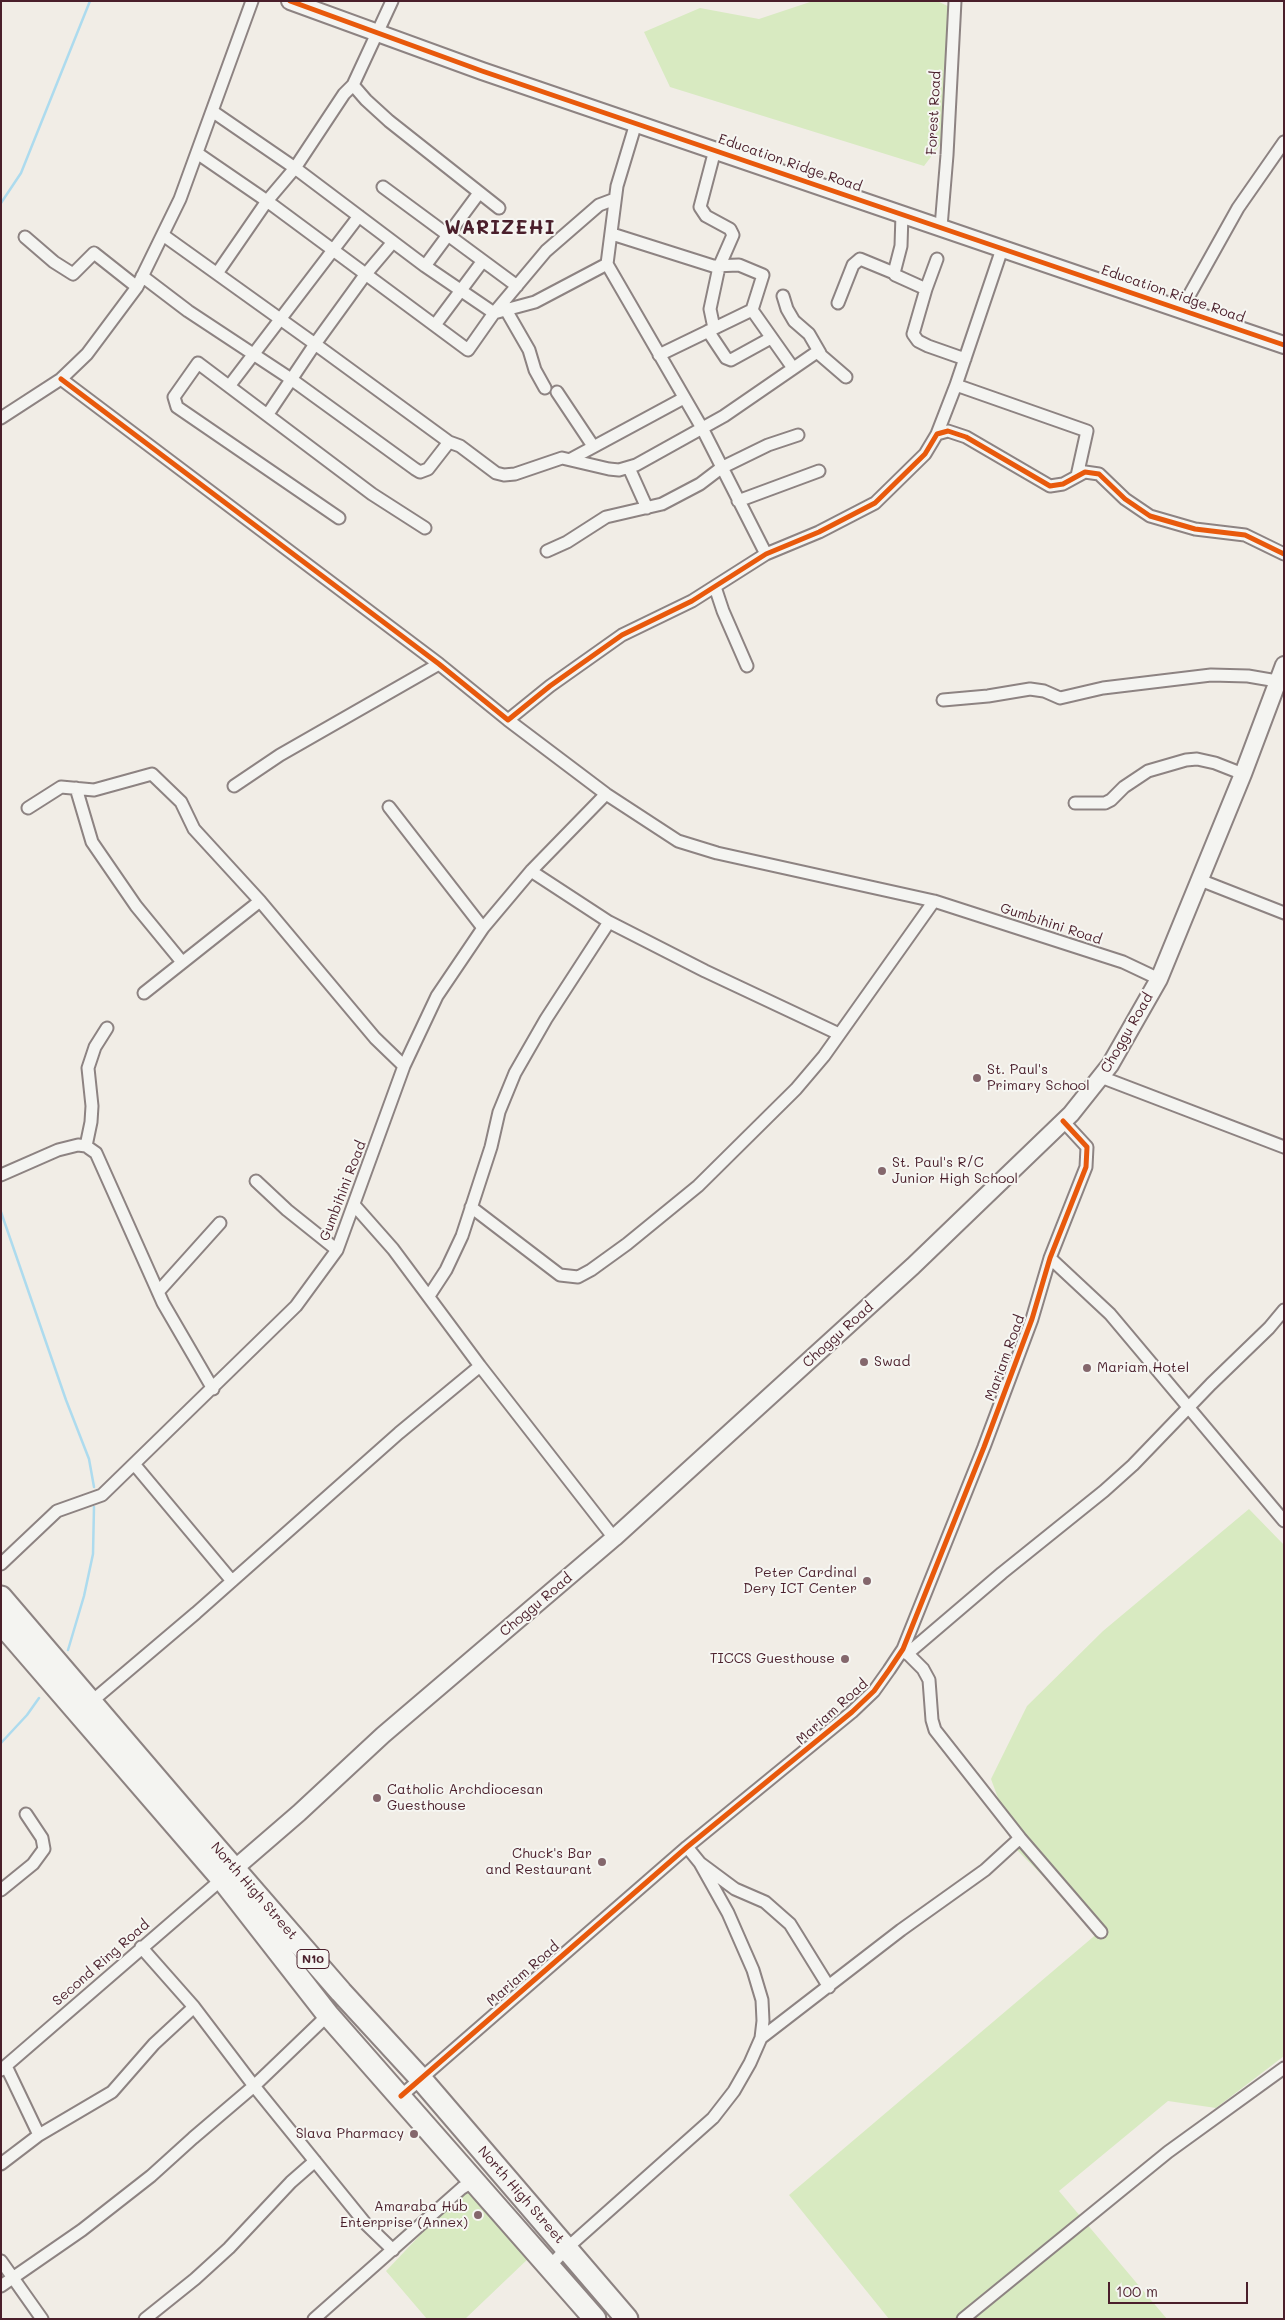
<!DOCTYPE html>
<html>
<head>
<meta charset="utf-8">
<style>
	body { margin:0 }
	#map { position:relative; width:1285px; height:2320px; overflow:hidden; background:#f1ede6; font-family:Mali,sans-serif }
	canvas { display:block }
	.frame { position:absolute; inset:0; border:2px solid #4a1f2b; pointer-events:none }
	.scale { position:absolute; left:1108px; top:2282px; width:140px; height:22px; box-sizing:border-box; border:2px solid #4a1f2b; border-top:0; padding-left:6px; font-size:15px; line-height:18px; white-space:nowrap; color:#4a1f2b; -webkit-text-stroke:4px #f6f6f2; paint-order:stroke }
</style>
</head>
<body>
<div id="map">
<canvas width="1285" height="2320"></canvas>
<div class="frame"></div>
<div class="scale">100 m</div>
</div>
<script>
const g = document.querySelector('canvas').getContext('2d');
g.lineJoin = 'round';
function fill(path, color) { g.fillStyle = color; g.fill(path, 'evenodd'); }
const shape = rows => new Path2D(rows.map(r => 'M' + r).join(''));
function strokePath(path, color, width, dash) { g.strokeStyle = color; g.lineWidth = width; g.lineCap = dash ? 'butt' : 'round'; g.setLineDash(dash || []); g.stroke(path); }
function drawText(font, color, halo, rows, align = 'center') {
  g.font = font + ' Mali,sans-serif'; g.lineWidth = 4; g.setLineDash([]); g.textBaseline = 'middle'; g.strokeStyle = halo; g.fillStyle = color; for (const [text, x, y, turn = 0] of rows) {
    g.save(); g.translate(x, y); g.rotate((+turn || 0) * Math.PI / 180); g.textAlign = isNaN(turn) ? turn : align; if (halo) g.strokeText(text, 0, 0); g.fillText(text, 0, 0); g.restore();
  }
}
fill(shape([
	[813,1,937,1,952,8,946,137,924,166,670,87,644,32,700,8,759,19],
	[1249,1509,1284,1545,1284,2056,1216,2108,1168,2101,1059,2191,1167,2319,889,2319,789,2195,1099,1932,1017,1850,991,1779,1027,1706,1103,1631],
	[469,2190,530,2257,465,2319,427,2319,386,2271,424,2231]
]), '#d8eac1');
strokePath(shape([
	[1,203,21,173,90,1],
	[1,1212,66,1400,89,1459,94,1487],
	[68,1650,84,1596,93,1554,94,1507],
	[1,1743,27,1715,39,1698]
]), '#addbee', 2.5);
const street = shape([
	[392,1,353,85,366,100,389,121,499,208],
	[212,111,295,168,425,266,494,313,535,302,607,264],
	[636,123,617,186,607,264,702,428,766,554],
	[197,153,267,201,468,350,494,313,546,251,599,205,615,199],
	[383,187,517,286],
	[902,214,901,246,894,273,895,275,926,289,937,259],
	[941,227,947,155,955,1],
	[612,234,713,266,739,265,763,275,752,310,659,355],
	[163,235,315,344,268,414],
	[25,237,54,262,73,274,94,253,137,287],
	[393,242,365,275,315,344,449,442,460,446,496,473,504,475,515,474,562,458,609,469,619,470,636,465,724,416,817,352,846,377],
	[425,266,479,193],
	[218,272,267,201,295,168,344,94,353,85],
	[142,276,188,311,291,379,415,469,420,472,428,469,449,442],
	[926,289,913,334,918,341,928,346,965,359],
	[783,296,787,309,794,321,809,334,820,353],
	[838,303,853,265,860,259,894,273],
	[506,310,529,350,535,370,545,388],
	[752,310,793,368],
	[1181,310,1238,208,1284,142],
	[435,325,482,262],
	[714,328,710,309,719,267,733,235,730,229,706,216,700,207,715,150],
	[708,331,726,358,731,360,771,338],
	[61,379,439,664,508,720,550,686,622,635,692,601,766,554,819,532,875,503,925,454,937,434,948,431,966,437,1050,486,1063,484,1085,472,1099,474,1125,499,1150,516,1195,529,1245,535,1284,554],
	[230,385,359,216],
	[956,385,1087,431,1077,476],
	[557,392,593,446],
	[1,418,61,379,87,354,137,287,180,199,252,1],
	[937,434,956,385,1002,249],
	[571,459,684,398],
	[629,468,647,508],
	[738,501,819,471],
	[339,518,177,407,174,397,198,363,372,494,425,528],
	[547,551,567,542,606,517,662,504,700,484,721,468,768,445,798,435],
	[715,587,723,611,747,666],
	[943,700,988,696,1030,689,1044,691,1060,698,1103,688,1211,675,1248,676,1277,681],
	[508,720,606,794,678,841,717,853,934,901,1123,962,1159,979],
	[234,786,280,755,439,664],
	[76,788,92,842,136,906,182,962],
	[1075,803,1105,803,1111,800,1124,787,1148,771,1186,760,1197,759,1215,763,1243,774],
	[389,807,483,928],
	[28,808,61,787,94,790,152,774,181,802,194,829,260,901,375,1038,404,1066],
	[531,871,609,922,705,971,839,1034],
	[1200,880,1284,913],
	[144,993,260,901],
	[1101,1077,1284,1147],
	[86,1146,91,1122,92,1106,88,1068,95,1047,107,1028],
	[1,1175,58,1150,78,1145,86,1146,96,1153,163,1303,213,1389],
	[256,1181,287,1210,337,1250],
	[355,1206,393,1249,480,1366,614,1538],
	[471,1207,560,1275,578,1277,591,1270,627,1244,698,1186,796,1089,824,1056,934,901],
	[1050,1258,1110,1314,1284,1521],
	[158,1292,220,1223],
	[429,1296,446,1270,462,1236,491,1147,499,1112,515,1073,546,1019,609,922],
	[134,1464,232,1581],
	[1,1564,57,1511,102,1495,296,1306,337,1250,404,1066,437,996,483,928,531,871,606,794],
	[903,1649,923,1669,929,1680,932,1720,935,1730,1020,1838,1101,1932],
	[907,1654,1002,1573,1104,1491,1133,1465,1211,1384,1269,1328,1284,1310],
	[91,1702,196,1613,399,1433,480,1366],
	[687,1847,700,1863,735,1889,765,1902,790,1924,829,1987],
	[1,1890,33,1864,44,1849,42,1838,26,1814],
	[141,1947,194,2007,254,2086,365,2223,393,2250],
	[761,2038,901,1930,985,1870,1020,1838],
	[6,2066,39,2135],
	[1,2070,222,1879],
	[401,2096,687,1847,852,1712,874,1691,889,1670,903,1649,984,1447,1032,1319,1050,1258,1086,1167,1087,1147,1063,1121],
	[1,2164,39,2135,112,2092,154,2044,194,2007],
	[1,2261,42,2319],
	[549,2267,567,2248,713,2118,734,2091,750,2063,761,2038,763,2021,762,2000,753,1970,728,1913,700,1863],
	[1,2286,82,2230,151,2176,193,2138,254,2086,328,2015],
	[145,2319,195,2279,229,2248,291,2182,315,2161],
	[314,2319,462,2188,475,2180],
	[963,2319,1168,2152,1284,2068]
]);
const secondary = shape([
	[290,1,482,71,1284,345],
	[226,1876,299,1813,383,1735,614,1538,913,1266,1071,1114,1110,1065,1159,979,1243,774,1284,665]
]);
const highway = shape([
	[1,1597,197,1826,341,1992,421,2079,627,2319],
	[1,1623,222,1879,328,2015,595,2319]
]);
strokePath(street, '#8d8382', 15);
strokePath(secondary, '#8d8382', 20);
strokePath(highway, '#8d8382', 25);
strokePath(street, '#f4f4f1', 11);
strokePath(secondary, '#f4f4f1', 16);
strokePath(highway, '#f4f4f1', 21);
strokePath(shape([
	[290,1,482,71,1284,345],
	[61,379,439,664,508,720,550,686,622,635,692,601,766,554,819,532,875,503,925,454,937,434,948,431,966,437,1050,486,1063,484,1085,472,1099,474,1125,499,1150,516,1195,529,1245,535,1284,554],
	[401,2096,687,1847,852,1712,874,1691,889,1670,903,1649,984,1447,1032,1319,1050,1258,1086,1167,1087,1147,1063,1121]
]), '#e8590c', 5);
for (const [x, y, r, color] of [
	[977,1078,5,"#84676c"],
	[882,1171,5,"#84676c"],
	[864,1362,5,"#84676c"],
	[1087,1368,5,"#84676c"],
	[867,1581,5,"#84676c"],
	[845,1659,5,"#84676c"],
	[377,1798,5,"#84676c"],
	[602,1862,5,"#84676c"],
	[414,2134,5,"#84676c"],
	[478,2215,5,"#84676c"]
]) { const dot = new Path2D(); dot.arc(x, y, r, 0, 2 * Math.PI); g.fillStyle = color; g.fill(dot); strokePath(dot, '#f6f6f2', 2); }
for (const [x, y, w] of [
	[313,1959,32]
]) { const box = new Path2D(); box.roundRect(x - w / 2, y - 9.5, w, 19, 4); g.fillStyle = '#f6f6f2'; g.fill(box); strokePath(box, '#4a1f2b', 1); }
drawText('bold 12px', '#4a1f2b', null, [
	["N10",313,1959]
]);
drawText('14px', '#4a1f2b', '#f6f6f2', [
	["Forest Road",934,113,-87],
	["Education Ridge Road",790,163,19],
	["Education Ridge Road",1173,294,19],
	["Gumbihini Road",1051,924,18],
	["Choggu Road",1127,1033,-60],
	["Gumbihini Road",343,1191,-69],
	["Choggu Road",838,1335,-42],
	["Mariam Road",1005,1358,-70],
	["Choggu Road",536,1605,-40],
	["Mariam Road",832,1712,-42],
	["North High Street",254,1891,49],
	["Second Ring Road",101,1963,-41],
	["Mariam Road",523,1974,-41],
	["North High Street",521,2195,49]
]);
drawText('14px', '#4a1f2b', '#f6f6f2', [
	["St. Paul's",987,1070],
	["Primary School",987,1086],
	["St. Paul's R/C",892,1163],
	["Junior High School",892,1179],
	["Swad",874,1362],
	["Mariam Hotel",1097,1368],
	["Peter Cardinal",857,1573,"right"],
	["Dery ICT Center",857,1589,"right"],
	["TICCS Guesthouse",835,1659,"right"],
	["Catholic Archdiocesan",387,1790],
	["Guesthouse",387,1806],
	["Chuck's Bar",592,1854,"right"],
	["and Restaurant",592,1870,"right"],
	["Slava Pharmacy",404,2134,"right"],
	["Amaraba Hub",468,2207,"right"],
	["Enterprise (Annex)",468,2223,"right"]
], 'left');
g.letterSpacing = '1px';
drawText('bold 19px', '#4a1f2b', '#f6f6f2', [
	["WARIZEHI",500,228]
]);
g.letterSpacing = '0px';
</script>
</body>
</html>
